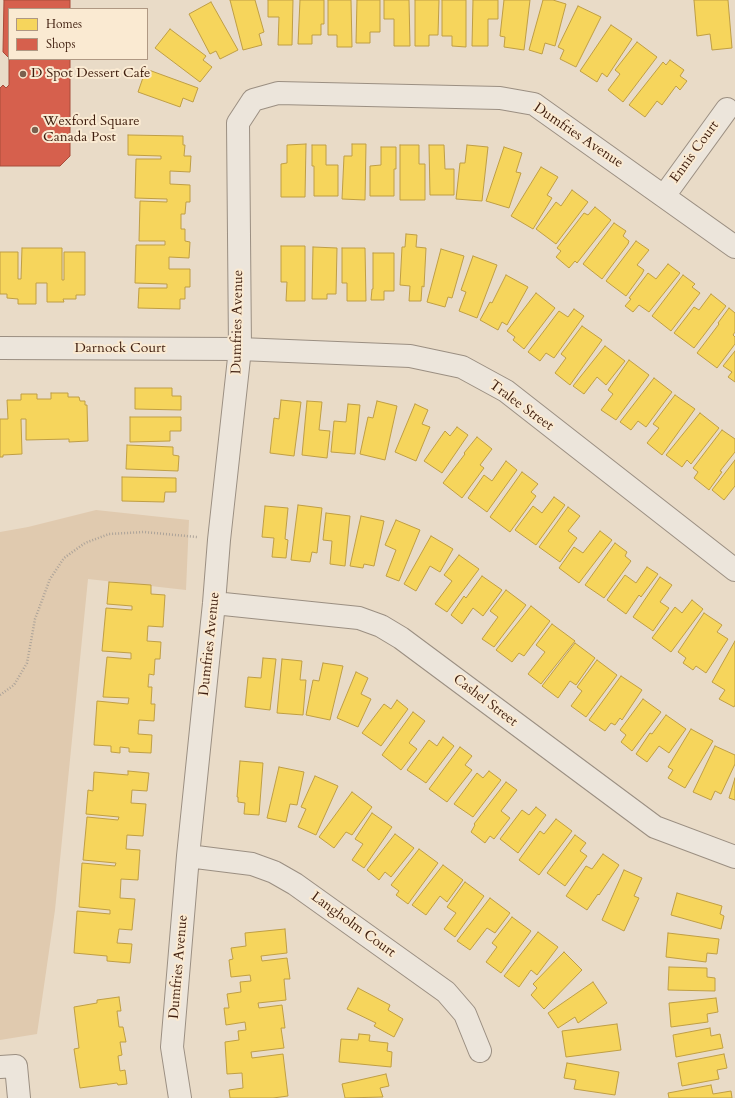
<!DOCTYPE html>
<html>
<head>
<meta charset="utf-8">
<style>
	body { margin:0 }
	#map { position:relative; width:735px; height:1098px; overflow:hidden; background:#e9dbc7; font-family:Cardo,serif }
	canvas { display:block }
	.legend { position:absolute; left:8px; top:8px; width:140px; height:52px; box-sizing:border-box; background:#faead2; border:1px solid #af9883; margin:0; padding:5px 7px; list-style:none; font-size:12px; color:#3e1d0d }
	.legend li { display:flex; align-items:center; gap:8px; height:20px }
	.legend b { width:20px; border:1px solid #af9883 }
</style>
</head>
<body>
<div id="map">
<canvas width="735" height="1098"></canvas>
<ul class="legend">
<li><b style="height:11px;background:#f6d55c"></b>Homes</li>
<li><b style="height:11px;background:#d6604d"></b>Shops</li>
</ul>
</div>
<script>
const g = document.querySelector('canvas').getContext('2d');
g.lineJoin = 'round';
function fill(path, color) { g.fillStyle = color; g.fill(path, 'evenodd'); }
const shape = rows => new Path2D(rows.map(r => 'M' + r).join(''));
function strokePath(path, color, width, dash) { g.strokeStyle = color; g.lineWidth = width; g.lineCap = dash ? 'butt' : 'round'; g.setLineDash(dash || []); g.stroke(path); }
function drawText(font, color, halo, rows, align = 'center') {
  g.font = font + ' Cardo,serif'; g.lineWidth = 4; g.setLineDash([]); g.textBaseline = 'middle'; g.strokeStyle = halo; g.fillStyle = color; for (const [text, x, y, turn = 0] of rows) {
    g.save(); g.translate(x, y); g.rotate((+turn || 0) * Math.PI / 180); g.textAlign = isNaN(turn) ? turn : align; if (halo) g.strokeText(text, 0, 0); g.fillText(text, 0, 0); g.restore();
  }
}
fill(shape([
	[96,510,189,520,186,590,88,579,55,910,37,1034,0,1040,0,532,28,527]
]), '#e0caaf');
const homes = shape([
	[230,0,255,0,264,32,259,34,262,45,243,50,230,0],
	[268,0,293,0,292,45,278,45,279,17,268,17,268,0],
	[300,0,324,0,324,24,321,24,321,35,312,35,312,44,298,44,300,0],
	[328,0,351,0,352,47,337,47,337,35,328,35,328,0],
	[357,0,380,0,380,32,370,32,370,43,356,43,357,0],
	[384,0,409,0,410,46,394,46,394,19,384,19,384,0],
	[415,0,439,0,438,35,429,35,429,46,415,46,415,0],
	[442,0,466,0,466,47,452,46,452,36,442,36,442,0],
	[473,0,498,0,498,19,488,19,488,46,472,46,473,0],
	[504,0,530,0,524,50,504,47,505,37,500,36,504,0],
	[543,0,553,0,566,4,555,46,545,43,542,54,529,50,543,0],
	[694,0,728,0,732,48,712,50,710,34,697,36,694,0],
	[211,2,238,50,220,59,216,51,210,54,189,14,211,2],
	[578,6,601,17,576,67,560,59,564,50,558,47,578,6],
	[611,25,632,39,607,77,602,73,597,82,580,71,611,25],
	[170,29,206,56,203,60,212,67,200,82,155,48,170,29],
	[637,42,657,57,623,102,608,90,620,74,615,70,637,42],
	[670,60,684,70,680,76,687,81,680,90,676,86,662,105,657,101,645,117,629,105,663,62,666,65,670,60],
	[146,69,198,88,193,102,183,98,180,107,138,92,146,69],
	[128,135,183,136,183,145,185,145,184,156,191,156,190,172,170,171,170,184,190,185,190,202,186,202,185,214,181,214,181,229,185,229,185,241,190,242,189,258,169,257,169,269,190,269,190,287,185,287,185,299,180,299,180,309,138,308,139,288,167,288,167,284,135,283,136,245,165,245,165,241,139,241,140,201,167,202,167,199,135,198,136,159,161,159,161,156,128,155,128,135],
	[306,144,305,197,281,197,281,164,287,163,287,145,306,144],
	[352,144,366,144,365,200,342,199,344,156,352,156,352,144],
	[312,145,326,145,326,165,338,165,338,196,314,196,314,166,312,166,312,145],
	[400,145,419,145,419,164,425,164,425,200,400,200,400,145],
	[429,145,444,145,445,169,454,169,454,195,430,195,429,145],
	[467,145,488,147,482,201,456,199,460,163,465,163,467,145],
	[381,147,396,147,396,169,394,169,394,196,370,196,370,166,381,165,381,147],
	[504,147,522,153,516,172,521,173,509,208,486,201,504,147],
	[541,167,558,177,547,195,552,198,533,229,511,216,541,167],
	[572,190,588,202,556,244,536,229,556,202,561,206,572,190],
	[595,207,611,220,577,263,575,261,569,268,556,257,561,251,557,248,584,213,588,215,595,207],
	[614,223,626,231,623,236,629,241,628,244,602,279,583,264,614,223],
	[406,234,417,235,416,247,426,248,424,287,422,286,421,301,409,301,410,286,400,285,402,247,405,247,406,234],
	[636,241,649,250,637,265,644,270,642,274,626,296,606,281,636,241],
	[281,246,305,246,305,301,286,301,287,282,281,282,281,246],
	[313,247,337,248,336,294,327,294,327,299,312,299,313,247],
	[22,248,62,248,62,280,64,280,64,252,85,252,85,295,76,295,76,299,63,299,64,302,47,302,47,283,36,283,36,304,18,304,18,299,7,298,7,294,0,294,0,252,18,252,18,279,21,279,22,248],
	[342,248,365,248,366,301,347,301,347,283,342,283,342,248],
	[441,249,464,256,452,298,448,297,445,307,427,302,441,249],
	[373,253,394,253,394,291,384,291,384,300,371,300,372,289,373,289,373,253],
	[473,256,497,265,477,318,459,311,466,292,461,290,473,256],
	[668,264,680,273,649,312,639,305,633,312,625,306,631,299,629,298,648,273,656,279,668,264],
	[506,275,528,287,507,325,502,322,498,330,480,320,490,302,492,303,506,275],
	[683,275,695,284,692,287,700,293,671,331,652,316,683,275],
	[536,293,555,308,524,349,513,340,515,337,507,331,536,293],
	[711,294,726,306,694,348,674,333,694,307,699,310,711,294],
	[729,308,735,313,735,332,733,335,735,337,735,344,717,368,697,353,719,324,718,323,729,308],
	[574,309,584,316,554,358,546,353,540,361,528,352,559,311,568,317,574,309],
	[582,326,602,340,570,385,555,373,566,358,561,354,582,326],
	[605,346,625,361,606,385,597,377,584,394,573,386,605,346],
	[735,351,735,382,728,377,732,372,723,366,735,351],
	[629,360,649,375,616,420,601,410,613,394,608,390,629,360],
	[654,378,672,392,646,427,638,421,631,430,620,422,654,378],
	[135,388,172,388,172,396,181,396,181,410,135,409,135,388],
	[51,393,68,393,68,397,79,397,80,401,85,401,85,405,87,405,88,441,69,442,69,439,26,440,26,419,21,419,22,454,3,455,3,457,0,457,0,419,8,419,7,400,21,400,21,394,37,394,37,399,51,399,51,393],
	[675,395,695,409,662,455,647,443,659,428,653,424,675,395],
	[281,400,301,402,294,456,270,453,274,418,279,419,281,400],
	[307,401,322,402,319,430,330,431,327,458,302,455,307,401],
	[377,401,397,406,385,460,360,454,368,417,373,418,377,401],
	[348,404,360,405,355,454,331,452,334,421,346,422,348,404],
	[415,404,428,410,422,424,430,427,416,461,395,452,415,404],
	[700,413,719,428,691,464,687,460,682,467,666,455,700,413],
	[130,417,181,417,181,431,170,431,170,441,130,442,130,417],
	[457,427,468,435,442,473,424,461,445,431,450,436,457,427],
	[722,430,735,439,735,452,720,471,722,472,709,490,694,478,698,472,693,468,722,430],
	[477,437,492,449,480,465,484,468,462,498,443,483,465,454,464,453,477,437],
	[127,445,173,447,173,455,179,456,178,471,126,469,127,445],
	[735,460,735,486,724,500,712,490,735,460],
	[506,461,517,470,487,512,468,498,484,475,492,481,506,461],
	[522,472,538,484,531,492,536,496,510,532,490,517,522,472],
	[122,477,176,478,176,492,165,492,164,502,122,501,122,477],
	[554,497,565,505,536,545,515,530,533,506,542,513,554,497],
	[298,505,322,508,317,553,312,552,310,562,291,560,298,505],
	[265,506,288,508,285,539,288,540,286,558,272,557,274,538,262,537,265,506],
	[568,507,580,516,568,531,577,538,560,562,539,547,568,507],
	[326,513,350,516,345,566,330,564,332,541,323,540,326,513],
	[361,516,384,521,374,566,364,564,363,568,350,566,361,516],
	[396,520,420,530,399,581,386,576,396,550,385,545,396,520],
	[600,531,612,540,579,583,559,568,574,547,583,553,600,531],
	[431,536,453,549,440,572,430,566,416,591,404,584,431,536],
	[615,543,627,552,625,556,631,561,604,598,585,585,615,543],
	[459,555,479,569,447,612,435,604,452,581,444,575,459,555],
	[647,567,658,574,641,597,639,595,626,614,607,600,625,575,636,583,647,567],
	[482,576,502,590,483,616,473,608,462,624,451,615,464,596,466,598,482,576],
	[660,577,672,585,660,602,669,608,653,631,633,617,660,577],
	[109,582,151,585,151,594,165,595,163,627,148,626,147,641,161,642,160,659,155,659,154,675,149,674,148,687,152,687,151,704,155,704,154,721,139,720,138,734,152,735,151,753,129,752,129,748,120,747,120,753,111,752,111,746,94,745,97,701,128,704,129,698,103,697,107,657,131,659,131,653,102,651,106,608,132,610,132,606,107,604,109,582],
	[506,590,526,605,494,647,482,639,498,617,490,611,506,590],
	[692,600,703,609,671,652,652,638,675,607,682,613,692,600],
	[531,606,550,621,524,656,519,653,512,662,496,650,531,606],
	[704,613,722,625,717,632,728,639,706,673,696,666,693,670,683,663,686,658,678,652,704,613],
	[552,624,575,641,541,684,528,674,545,652,536,645,552,624],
	[735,641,735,705,734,707,719,699,725,690,712,682,735,641],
	[575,643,595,658,576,685,570,681,558,698,542,686,575,643],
	[263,658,276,659,270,710,245,707,248,677,261,678,263,658],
	[282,659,302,661,300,680,306,680,303,715,277,713,282,659],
	[597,660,617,675,586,717,571,706,582,691,577,687,597,660],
	[323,663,343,666,330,720,306,715,313,680,319,681,323,663],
	[356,672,368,678,361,694,371,699,358,727,337,718,356,672],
	[621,676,642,690,622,720,620,718,615,725,611,723,605,731,589,720,621,676],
	[643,699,661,712,632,751,621,742,626,735,620,730,643,699],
	[397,700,408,709,381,746,362,733,384,704,391,709,397,700],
	[413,712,425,721,409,743,417,749,401,770,382,755,413,712],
	[666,715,686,729,669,753,659,746,647,762,636,754,650,733,652,734,666,715],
	[691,729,713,741,685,788,668,778,673,770,668,767,691,729],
	[443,737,454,746,426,783,407,770,429,740,437,746,443,737],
	[715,746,735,755,735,764,721,794,715,791,711,800,693,792,715,746],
	[460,747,472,756,465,765,472,770,447,802,429,789,460,747],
	[240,761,263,763,259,815,244,814,245,803,238,802,238,797,237,797,240,761],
	[279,767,304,772,297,805,290,804,286,822,267,818,279,767],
	[128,771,149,773,147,791,132,790,131,803,146,804,143,836,127,835,126,849,140,850,138,880,121,879,120,898,135,899,132,930,119,929,117,943,132,944,130,963,107,961,107,956,74,953,77,911,110,914,110,910,79,907,82,863,115,866,116,863,83,860,87,817,118,820,119,817,86,814,88,790,93,791,94,772,128,775,128,771],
	[489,771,501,780,473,817,454,804,477,773,483,778,489,771],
	[315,776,338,786,316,835,298,827,306,809,301,807,315,776],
	[735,778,735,800,729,798,735,778],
	[506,782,517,790,501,811,510,818,494,839,490,836,485,843,471,832,475,825,474,824,506,782],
	[352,792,372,807,352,835,346,832,334,848,319,837,352,792],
	[536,807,546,815,518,853,500,839,522,810,529,815,536,807],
	[372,813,392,827,364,868,352,860,363,844,355,839,372,813],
	[556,819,572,831,539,875,519,860,540,831,544,834,556,819],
	[395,834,414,848,391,877,385,872,379,880,367,870,395,834],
	[575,835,586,843,580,851,587,856,565,886,547,873,575,835],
	[419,849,438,863,408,904,396,895,399,891,391,885,419,849],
	[603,854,619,865,599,895,598,894,587,910,566,896,586,866,592,869,603,854],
	[443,865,463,880,447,902,440,896,426,915,412,905,443,865],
	[624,870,642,878,634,896,639,898,624,931,602,920,624,870],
	[465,882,484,896,455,937,444,929,456,913,447,907,465,882],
	[677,893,722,906,720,914,724,916,721,929,671,915,677,893],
	[490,898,510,913,495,933,487,928,470,950,457,941,490,898],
	[512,917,531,931,501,973,486,962,497,947,492,943,512,917],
	[285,929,287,953,261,956,262,961,287,958,290,979,284,979,286,1000,258,1003,259,1008,282,1005,285,1028,281,1028,284,1048,251,1052,252,1058,283,1054,288,1096,273,1098,230,1098,229,1090,243,1088,242,1073,227,1074,225,1042,239,1040,238,1031,246,1030,245,1022,226,1025,224,1008,229,1008,227,994,241,992,240,982,251,981,250,975,231,977,229,960,233,959,231,948,246,946,245,933,285,929],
	[538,932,558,947,537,975,531,970,519,987,504,976,538,932],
	[668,933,719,939,717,954,707,953,706,962,666,957,668,933],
	[564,952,582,970,544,1009,531,995,537,988,533,984,564,952],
	[669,967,707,968,707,977,715,978,715,991,668,990,669,967],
	[593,982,607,1003,578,1023,575,1017,558,1028,548,1013,593,982],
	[358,988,390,1005,388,1010,403,1019,394,1037,374,1026,376,1023,347,1009,358,988],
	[119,997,121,1011,117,1011,119,1027,123,1027,126,1042,120,1042,122,1055,118,1056,120,1071,125,1070,127,1084,118,1085,117,1083,80,1088,74,1049,79,1048,74,1007,97,1003,97,1000,119,997],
	[716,998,718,1012,707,1014,708,1022,671,1027,669,1003,716,998],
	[617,1024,621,1050,566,1057,562,1031,617,1024],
	[710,1028,711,1036,720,1034,723,1048,676,1057,673,1035,710,1028],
	[359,1034,370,1035,369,1041,388,1043,387,1051,392,1052,391,1067,339,1062,341,1039,358,1040,359,1034],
	[724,1054,727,1068,717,1070,719,1079,682,1086,678,1063,724,1054],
	[567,1063,619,1072,615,1095,574,1089,576,1080,564,1078,567,1063],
	[386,1074,389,1086,380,1088,383,1097,345,1098,342,1084,386,1074],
	[711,1085,713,1094,731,1091,732,1098,669,1098,668,1093,711,1085]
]);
fill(homes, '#f6d55c');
strokePath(homes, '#bf9e44', 1);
const shops = shape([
	[4,0,70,0,70,9,9,9,9,58,3,52,4,0],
	[9,59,70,59,70,156,60,166,0,166,0,88,3,85,6,88,9,85,9,59]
]);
fill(shops, '#d6604d');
strokePath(shops, '#a84c3a', 1);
const minor = shape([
	[664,196,727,109],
	[0,348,240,349,410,356,462,367,506,391,735,570],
	[214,603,359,618,381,626,401,638,655,827,735,857],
	[188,856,252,864,274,872,295,884,446,992,465,1014,480,1051],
	[0,1067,16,1066,19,1098],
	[180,1098,172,1047,188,856,214,603,219,540,240,349,238,123,253,100,278,93,500,98,534,104,735,247]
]);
strokePath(minor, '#9b8f82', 24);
strokePath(shape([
	[0,695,14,685,27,663,35,619,50,579,64,558,85,543,109,534,144,532,197,537]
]), '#aca399', 2.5, [1, 2]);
strokePath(minor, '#ece5db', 22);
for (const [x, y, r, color] of [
	[23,74,4,"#7a604e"],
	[35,130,4,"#7a604e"]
]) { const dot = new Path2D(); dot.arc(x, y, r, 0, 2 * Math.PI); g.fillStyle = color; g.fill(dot); strokePath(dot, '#faead2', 1.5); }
drawText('14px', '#3e1d0d', '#faead2', [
	["D Spot Dessert Cafe",31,74],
	["Wexford Square",43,122],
	["Canada Post",43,138]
], 'left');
drawText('14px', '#3e1d0d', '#faead2', [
	["Dumfries Avenue",578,136,34],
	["Ennis Court",695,152,-54],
	["Dumfries Avenue",238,322,-89],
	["Darnock Court",120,349],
	["Tralee Street",521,406,36],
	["Dumfries Avenue",210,644,-84],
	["Cashel Street",485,701,37],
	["Langholm Court",353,925,36],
	["Dumfries Avenue",179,967,-85]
]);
</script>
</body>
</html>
